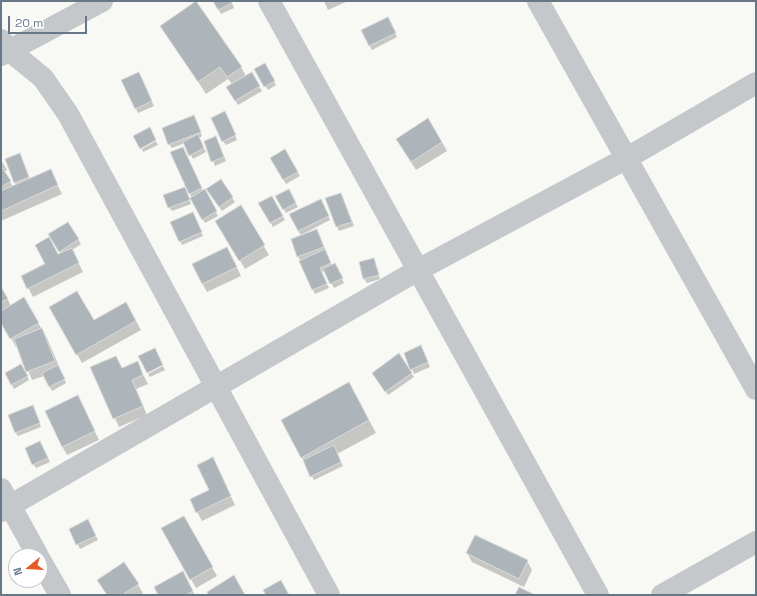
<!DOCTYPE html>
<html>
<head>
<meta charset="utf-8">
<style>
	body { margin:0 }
	#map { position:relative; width:757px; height:596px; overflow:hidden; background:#f8f8f5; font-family:"Space Grotesk",sans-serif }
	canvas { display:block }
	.frame { position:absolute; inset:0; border:2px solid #677786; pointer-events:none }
	.north { position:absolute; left:8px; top:548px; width:40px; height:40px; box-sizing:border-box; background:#fff; border:1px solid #c2c9cf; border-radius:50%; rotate:252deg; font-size:11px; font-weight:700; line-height:16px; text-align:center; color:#677786 }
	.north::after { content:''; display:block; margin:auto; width:14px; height:18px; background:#e45a29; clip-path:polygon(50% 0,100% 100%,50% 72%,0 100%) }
	.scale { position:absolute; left:8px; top:16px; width:79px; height:18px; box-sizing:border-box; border:2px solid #677786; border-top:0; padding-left:5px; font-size:12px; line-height:14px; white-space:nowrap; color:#677786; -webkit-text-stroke:3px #fff; paint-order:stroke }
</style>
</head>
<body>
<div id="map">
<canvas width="757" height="596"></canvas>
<div class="frame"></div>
<div class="north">N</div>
<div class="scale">20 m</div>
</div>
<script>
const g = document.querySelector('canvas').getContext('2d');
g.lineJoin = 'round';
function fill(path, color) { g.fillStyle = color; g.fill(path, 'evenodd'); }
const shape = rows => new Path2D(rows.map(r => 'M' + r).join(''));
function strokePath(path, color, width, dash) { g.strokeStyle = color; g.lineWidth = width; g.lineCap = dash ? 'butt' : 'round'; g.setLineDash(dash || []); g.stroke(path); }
fill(shape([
	[214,1,231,1,234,8,221,14],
	[324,1,348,1,328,10],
	[390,22,397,37,372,50,362,31],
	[161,26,241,67,246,76,251,73,262,91,238,105,227,87,232,84,228,79,206,94],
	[264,65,276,85,268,90,256,70],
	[141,77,154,106,138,113,136,109],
	[227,117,237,140,226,145,223,141],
	[196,121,202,136,199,138,206,152,193,159,185,143,172,148,169,144],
	[216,138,226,161,215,166,205,142],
	[156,141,158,145,143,152,142,149],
	[442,142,447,151,416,170,402,148],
	[284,151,300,176,286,184,272,159],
	[185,152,203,191,205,191,218,216,205,223,192,198,172,153],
	[22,159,30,179,50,170,62,194,1,221,1,160,7,170,4,172,13,187,16,185,15,182],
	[220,181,235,202,222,211,210,194],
	[185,188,191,204,172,211,169,207],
	[288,190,298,207,286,213,277,197],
	[341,194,354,226,339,231,326,199],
	[272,197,285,220,273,227,260,204],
	[323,204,330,220,301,235,298,231],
	[240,206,269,255,245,269,216,221],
	[195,217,203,236,182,245,180,241],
	[68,223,81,244,72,250,83,272,33,297,22,276,61,254,50,235],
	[319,235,332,266,337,268,344,283,334,288,325,271,321,272,329,288,315,294,298,256],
	[232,257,241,276,207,292,202,283],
	[375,263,380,279,367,283,364,279],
	[1,286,11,306,24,299,47,338,66,383,52,391,44,376,32,380,18,346,16,347,1,321],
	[126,303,141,330,82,363,50,307,94,321],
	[421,346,430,367,414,374,405,353],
	[398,355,414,377,388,395,376,377],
	[137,363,148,384,136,389,147,415,119,427,91,367,122,369],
	[21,365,29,380,14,389,6,374],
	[163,366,165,370,150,377,148,374],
	[356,396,376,433,337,454,343,466,314,480,282,421],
	[82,405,99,440,67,455,62,446],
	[33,406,41,427,18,436,15,432],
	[42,446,50,462,36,468,33,464],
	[217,467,235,505,202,521,197,512,210,490],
	[183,517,217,576,196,588,162,529],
	[90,525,98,540,80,549,70,529],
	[467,553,527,561,532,570,524,587,472,562],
	[183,573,195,595,159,595],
	[138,585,143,593,140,595,107,595]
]), '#0003');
const building = shape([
	[196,1,242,67,227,77,220,67,198,82,160,26,196,1],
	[213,1,231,1,232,3,218,10,213,1],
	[388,17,396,33,369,46,361,30,388,17],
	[265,63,275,81,264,87,254,69,265,63],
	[139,72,152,101,135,109,121,80,139,72],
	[252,72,260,86,235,101,226,87,252,72],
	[225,111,236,135,222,142,211,118,225,111],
	[194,115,201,132,168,145,162,128,194,115],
	[428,118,442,142,411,162,396,139,428,118],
	[150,127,156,140,140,149,133,136,150,127],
	[198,134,204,148,189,156,183,142,198,134],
	[216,136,224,157,211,162,204,141,216,136],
	[183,147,202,188,189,194,170,152,183,147],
	[285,149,298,172,283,180,270,158,285,149],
	[20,153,29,177,14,183,5,159,20,153],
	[1,166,11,181,1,187,1,166],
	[51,169,58,185,1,211,1,191,51,169],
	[221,179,233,197,219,207,206,189,221,179],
	[185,187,190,200,168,208,163,195,185,187],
	[205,189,217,211,202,220,190,198,205,189],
	[289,189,296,203,283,210,275,196,289,189],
	[341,193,352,222,336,227,325,198,341,193],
	[272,196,283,216,270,223,258,203,272,196],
	[321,199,329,216,298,231,289,214,321,199],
	[241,205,265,245,239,261,215,221,241,205],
	[193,212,202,232,179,242,170,222,193,212],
	[68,222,79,239,59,252,48,234,68,222],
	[317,229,324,247,297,257,291,239,317,229],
	[49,237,58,254,72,248,79,263,27,289,21,276,45,264,35,245,49,237],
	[227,247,237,267,202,284,192,264,227,247],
	[325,249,331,263,320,268,327,284,312,290,299,261,325,249],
	[374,258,379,275,363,279,359,262,374,258],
	[335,263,343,278,330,284,323,269,335,263],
	[1,287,8,299,1,302,1,287],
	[77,291,94,320,126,302,136,321,76,355,49,307,77,291],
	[24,297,39,323,10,339,1,323,1,311,24,297],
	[42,328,55,361,26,372,14,339,42,328],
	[421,345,428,362,410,370,404,353,421,345],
	[155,348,163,365,147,373,138,356,155,348],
	[399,353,412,373,385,392,372,373,399,353],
	[116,356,122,368,138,361,143,375,132,380,143,406,113,419,90,367,116,356],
	[21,364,28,376,11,385,5,373,21,364],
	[58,365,65,379,49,387,42,373,58,365],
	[349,382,369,420,301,458,281,420,349,382],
	[78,395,95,431,62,447,45,411,78,395],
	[33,405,40,423,15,433,8,415,33,405],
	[40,441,48,458,32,465,25,448,40,441],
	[334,445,341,462,310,477,303,460,334,445],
	[213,457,231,496,196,513,190,499,209,490,197,465,213,457],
	[184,516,213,567,190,580,161,528,184,516],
	[88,519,96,536,76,545,69,529,88,519],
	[475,535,528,560,519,579,466,553,475,535],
	[124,562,139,584,122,595,107,595,97,580,124,562],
	[183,571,193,591,186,595,158,595,154,587,183,571],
	[234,575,245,595,208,595,207,592,234,575],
	[281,580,289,595,266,595,263,590,281,580],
	[519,587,535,595,515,595,519,587]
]);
fill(building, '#adb4ba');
strokePath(building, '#dadad7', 1);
strokePath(shape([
	[269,1,598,595],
	[538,1,756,389],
	[1,40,10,51,43,78,68,114,329,595],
	[1,55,102,1],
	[1,489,38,556],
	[1,511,418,270,627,158,756,83],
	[40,560,60,595],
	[662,595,756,542]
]), '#c4c8cb', 22);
</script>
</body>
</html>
